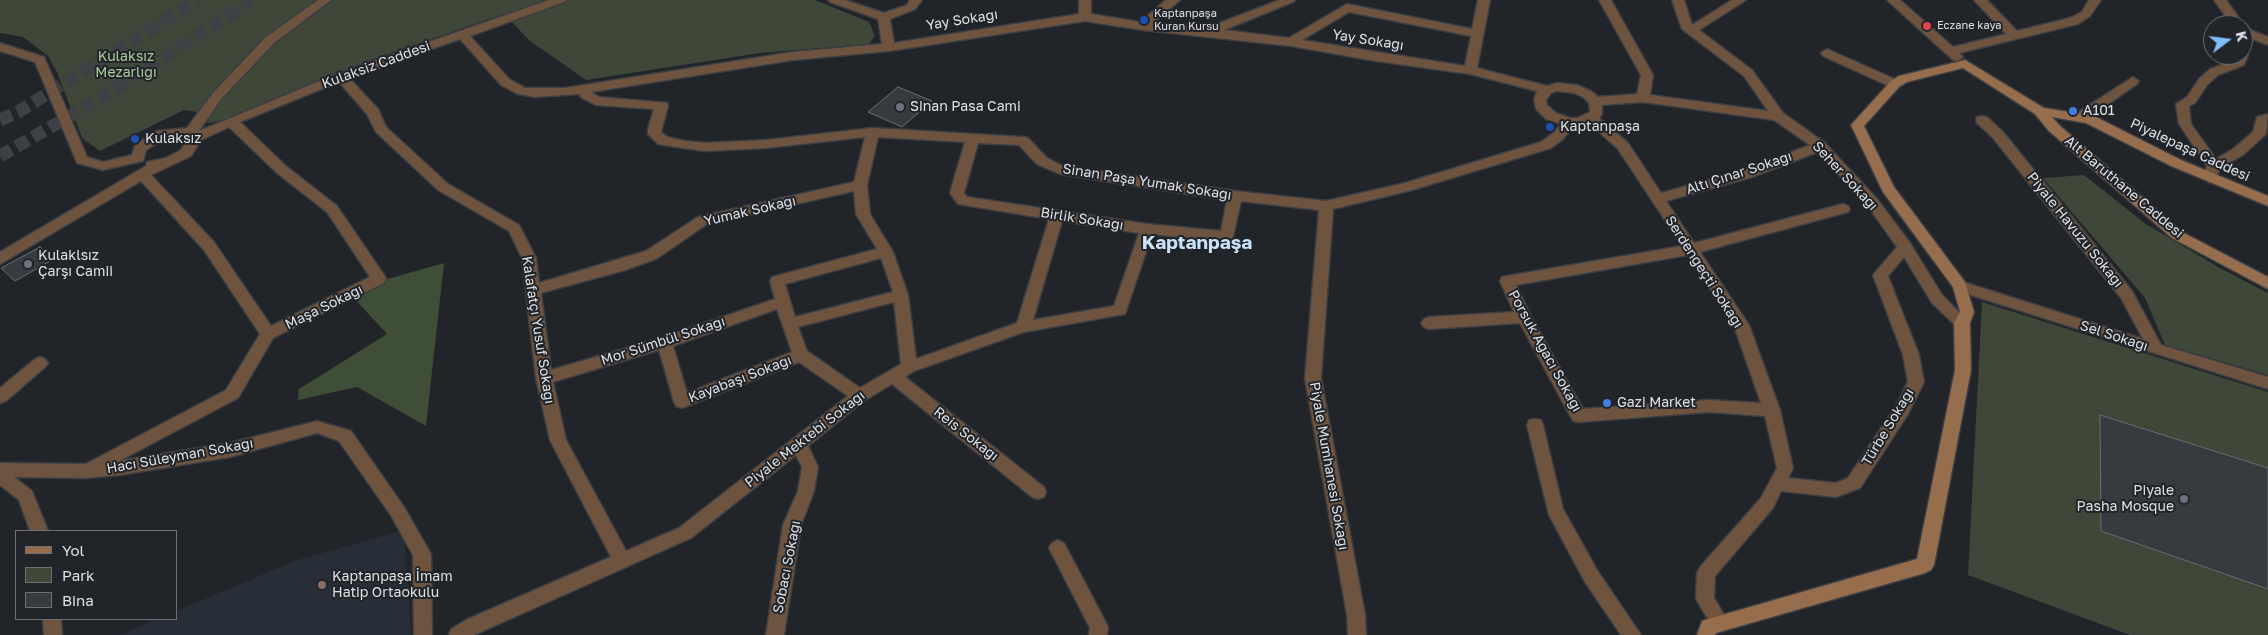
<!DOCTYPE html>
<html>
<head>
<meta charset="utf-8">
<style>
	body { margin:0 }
	#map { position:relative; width:2268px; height:635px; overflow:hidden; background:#212429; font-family:"Golos Text",sans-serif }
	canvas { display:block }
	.legend { position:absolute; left:15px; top:530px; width:162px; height:90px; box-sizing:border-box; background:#212429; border:1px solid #6d6f74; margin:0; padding:6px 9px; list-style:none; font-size:15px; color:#dee0e4 }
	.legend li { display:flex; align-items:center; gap:10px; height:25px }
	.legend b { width:25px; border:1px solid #6d6f74 }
	.north { position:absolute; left:2203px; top:15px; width:50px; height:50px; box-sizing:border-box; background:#212429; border:1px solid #6d6f74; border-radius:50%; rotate:75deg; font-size:14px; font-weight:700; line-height:20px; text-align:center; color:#dee0e4 }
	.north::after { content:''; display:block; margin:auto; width:18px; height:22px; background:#7fbdfa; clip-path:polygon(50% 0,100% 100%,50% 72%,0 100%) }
</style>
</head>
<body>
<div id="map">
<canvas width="2268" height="635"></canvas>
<ul class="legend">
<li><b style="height:6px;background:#976e4d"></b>Yol</li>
<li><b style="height:14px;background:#3e4738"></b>Park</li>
<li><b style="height:14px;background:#373b40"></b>Bina</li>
</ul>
<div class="north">K</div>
</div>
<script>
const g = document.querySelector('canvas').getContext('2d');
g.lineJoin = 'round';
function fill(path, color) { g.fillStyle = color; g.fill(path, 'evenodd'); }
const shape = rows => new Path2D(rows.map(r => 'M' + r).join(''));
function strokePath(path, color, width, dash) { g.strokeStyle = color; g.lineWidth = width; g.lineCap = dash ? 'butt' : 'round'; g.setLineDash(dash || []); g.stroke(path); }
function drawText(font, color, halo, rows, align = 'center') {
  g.font = font + ' "Golos Text",sans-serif'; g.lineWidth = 4; g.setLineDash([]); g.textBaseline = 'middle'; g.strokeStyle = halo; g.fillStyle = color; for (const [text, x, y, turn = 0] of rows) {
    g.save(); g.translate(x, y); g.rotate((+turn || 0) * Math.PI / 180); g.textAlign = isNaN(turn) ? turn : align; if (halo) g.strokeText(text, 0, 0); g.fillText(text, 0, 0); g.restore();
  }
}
fill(shape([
	[404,530,411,635,119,635,158,619,176,619,176,611,297,560]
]), '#272e37');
fill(shape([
	[0,0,815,0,869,22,875,36,869,44,760,53,586,80,530,41,504,14,368,61,228,119,209,123,202,121,197,112,184,110,100,151,82,138,57,72,48,56,23,37,0,33],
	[2084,175,2146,224,2218,267,2268,293,2268,375,2165,345,2145,298,2043,178],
	[1982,302,2268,392,2268,635,2130,635,1968,575]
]), '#3e4738');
fill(shape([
	[444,263,426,426,357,387,298,400,299,389,387,334,352,296,384,280]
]), '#3f4e36');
const building = shape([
	[898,87,932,101,902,127,868,112,898,87],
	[40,247,54,259,15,281,1,268,40,247],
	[2100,415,2268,468,2268,589,2101,531,2100,415]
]);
fill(building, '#373b40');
strokePath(building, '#6a6d73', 1);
strokePath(shape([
	[0,120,18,112,198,0],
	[0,156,91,104,252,0]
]), '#3d4045', 13, [13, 6]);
const street = shape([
	[318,0,331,0,274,43,221,99,199,131,337,74,549,0,566,0,564,2,470,36,509,79,525,88,565,88,793,52,882,44,878,19,830,2,828,0,845,0,884,13,907,5,910,0,922,0,915,9,890,19,894,43,1079,14,1079,0,1091,0,1091,14,1140,22,1166,0,1180,0,1153,23,1207,28,1279,0,1295,0,1293,2,1224,30,1289,38,1347,4,1472,29,1478,0,1490,0,1477,68,1547,86,1557,83,1577,85,1591,91,1598,97,1637,94,1641,75,1599,0,1611,0,1653,75,1650,95,1768,111,1744,76,1682,29,1672,0,1684,0,1692,25,1732,0,1746,0,1699,30,1752,70,1783,113,1825,143,1877,199,1910,243,1942,295,1970,323,1967,327,1962,329,1957,327,1932,303,1904,257,1888,276,1919,355,1924,382,1908,414,1860,488,1836,497,1781,491,1773,508,1715,576,1714,598,1729,623,1726,629,1720,631,1714,629,1696,599,1697,573,1700,567,1761,498,1777,468,1765,416,1709,412,1579,422,1573,421,1520,323,1429,329,1424,327,1421,323,1424,319,1429,317,1514,312,1500,281,1502,277,1507,276,1682,246,1618,149,1589,123,1573,126,1563,139,1551,148,1412,190,1333,209,1321,378,1365,615,1366,635,1348,635,1347,615,1305,378,1319,210,1241,201,1232,241,1227,242,1152,234,1125,314,1024,332,914,371,905,377,1044,487,1046,492,1044,497,1038,499,1032,497,892,384,865,400,808,446,818,467,814,491,801,525,784,635,766,635,783,525,798,491,802,467,796,455,691,538,474,635,449,635,451,629,468,619,611,557,550,440,536,378,522,258,509,231,438,190,376,132,367,114,339,82,240,122,287,167,337,206,384,275,386,279,384,283,273,338,238,398,119,461,230,443,317,421,351,431,404,507,431,554,432,635,414,635,413,555,392,517,339,441,317,433,230,457,119,475,85,478,14,477,32,491,48,531,30,531,19,500,0,485,0,463,86,464,226,390,260,334,204,250,141,181,0,264,0,252,146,166,147,162,166,158,181,150,187,140,183,136,165,138,146,150,143,161,103,170,77,163,35,62,0,51,0,43,44,57,87,157,103,162,132,155,135,145,157,131,187,128,213,93,266,37,318,0],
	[1349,12,1471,36,1465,66,1302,40,1349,12],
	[1085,21,1143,30,1291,46,1376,61,1470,74,1537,91,1534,100,1536,109,1546,119,1561,124,1553,133,1541,142,1405,183,1326,201,1235,191,1063,166,1047,158,1028,138,1023,137,873,128,766,140,705,143,685,141,667,137,661,132,668,106,667,103,599,97,591,92,793,60,889,51,1085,21],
	[460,39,501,85,518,94,535,97,579,94,582,98,596,105,654,109,648,129,648,134,658,144,663,145,705,151,766,148,865,137,854,182,698,217,646,251,539,283,536,258,519,225,448,184,386,127,378,109,349,78,460,39],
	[1557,91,1574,93,1583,97,1589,103,1590,112,1577,118,1570,118,1556,113,1547,105,1546,100,1551,93,1557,91],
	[1643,102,1774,120,1810,145,1742,171,1661,193,1628,143,1599,118,1602,114,1602,105,1643,102],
	[229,127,277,173,327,212,370,277,271,326,214,242,151,175,191,156,201,140,229,127],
	[878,137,965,142,950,193,958,204,1049,219,1017,323,916,359,908,295,893,252,870,214,867,185,878,137],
	[978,143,1019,145,1037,164,1060,174,1227,200,1221,231,1147,224,967,197,964,193,978,143],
	[1818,152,1867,205,1897,247,1873,275,1903,355,1908,382,1896,406,1848,478,1836,483,1788,478,1793,468,1780,410,1749,325,1700,252,1848,212,1850,209,1848,206,1843,204,1694,243,1666,201,1752,177,1818,152],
	[854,191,856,214,877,249,772,277,770,281,775,299,661,338,551,370,541,293,625,270,656,259,707,224,854,191],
	[1062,221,1139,233,1114,306,1033,320,1062,221],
	[1688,255,1734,326,1761,403,1709,400,1583,409,1531,317,1516,285,1688,255],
	[881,258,893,292,795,317,785,284,881,258],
	[894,302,901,364,860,388,807,351,798,327,894,302],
	[777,309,792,352,687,393,673,346,777,309],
	[659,350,674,402,676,406,682,408,799,362,848,396,679,528,626,551,566,440,553,382,659,350],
	[1887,0,1900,0,1953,47,2006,34,1974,0,1987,0,2017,31,2070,18,2082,12,2089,0,2101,0,2090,16,2078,24,1959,53,1963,57,1957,61,1953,60,1887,0],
	[2214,0,2226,0,2237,15,2240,25,2228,25,2225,15,2214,0],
	[2243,27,2268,37,2268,45,2243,35,2243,27],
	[1827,49,1899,81,1901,84,1895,88,1891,87,1823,56,1821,53,1827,49],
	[2243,52,2248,55,2244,65,2218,75,2207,85,2195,103,2189,106,2191,124,2216,159,2233,149,2253,132,2257,117,2268,114,2266,134,2243,155,2220,168,2215,181,2210,183,2203,178,2207,166,2179,124,2176,104,2187,97,2199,79,2210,69,2235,60,2236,55,2243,55,2243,52],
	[2133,77,2139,81,2137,84,2087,119,2077,119,2076,116,2077,113,2133,77],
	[1982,116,1987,117,2003,132,2132,291,2161,345,2268,377,2268,389,1955,290,1953,286,1955,282,1960,281,2143,339,2121,298,1993,138,1977,123,1976,120,1977,117,1982,116],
	[40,357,45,359,48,363,45,367,6,401,0,403,0,388,35,359,40,357],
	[1535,419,1541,420,1543,425,1563,509,1597,570,1641,635,1621,635,1585,582,1549,515,1527,425,1529,420,1535,419],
	[1058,540,1064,543,1105,621,1108,627,1107,635,1089,635,1090,628,1049,548,1052,543,1058,540],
	[43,619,61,619,62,635,44,635,43,619]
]);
const secondary = shape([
	[1965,60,2044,108,2094,116,2181,160,2268,196,2268,206,2171,166,2086,123,2052,117,2059,125,2182,232,2268,277,2268,289,2172,238,2049,131,2035,114,1963,68,1907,82,1899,87,1864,126,1894,187,1965,282,1974,312,1970,323,1971,370,1934,565,1931,570,1925,573,1716,633,1715,635,1697,635,1702,621,1708,619,1917,559,1955,370,1954,323,1960,312,1953,287,1883,192,1851,125,1891,81,1899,76,1965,60]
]);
strokePath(street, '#3b3e43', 3);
strokePath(secondary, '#3b3e43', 3);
fill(street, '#6e543f');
fill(secondary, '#976e4d');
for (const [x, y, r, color] of [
	[1144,20,5,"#1a4fb4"],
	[1927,26,5,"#e0444e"],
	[900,107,5,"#6b7280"],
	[2073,111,5,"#3f7fe0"],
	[1550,127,5,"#1a4fb4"],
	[135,139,5,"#1a4fb4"],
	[28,264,5,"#6b7280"],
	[1607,403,5,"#3f7fe0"],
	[2184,499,5,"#6b7280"],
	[322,585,5,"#8d6e63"]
]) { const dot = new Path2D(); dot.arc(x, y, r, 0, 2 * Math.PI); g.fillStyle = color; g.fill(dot); strokePath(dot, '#212429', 2); }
drawText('11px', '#dee0e4', '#212429', [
	["Kaptanpaşa",1154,14],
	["Kuran Kursu",1154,27],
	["Eczane kaya",1937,26]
], 'left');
drawText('14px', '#dee0e4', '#212429', [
	["Yay Sokağı",962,20,-9],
	["Yay Sokağı",1368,40,9],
	["Kulaksiz Caddesi",376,65,-20],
	["Piyalepaşa Caddesi",2190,150,25],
	["Altı Çınar Sokağı",1739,173,-18],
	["Seher Sokağı",1845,176,47],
	["Sinan Paşa Yumak Sokağı",1147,182,9],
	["Alt Baruthane Caddesi",2124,187,40],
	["Yumak Sokağı",750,211,-13],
	["Birlik Sokağı",1082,219,9],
	["Piyale Havuzu Sokağı",2075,230,51],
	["Serdengeçti Sokağı",1704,272,57],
	["Maşa Sokağı",324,307,-26],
	["Kalafatçı Yusuf Sokağı",538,330,81],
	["Sel Sokağı",2114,336,18],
	["Mor Sümbül Sokağı",663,341,-18],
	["Porsuk Ağacı Sokağı",1545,351,61],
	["Kayabaşı Sokağı",740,379,-21],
	["Türbe Sokağı",1888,427,-59],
	["Reis Sokağı",966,434,38],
	["Piyale Mektebi Sokağı",805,439,-38],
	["Hacı Süleyman Sokağı",180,456,-10],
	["Piyale Mumhanesi Sokağı",1329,466,80],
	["Sobacı Sokağı",787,567,-79]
]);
drawText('14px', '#aecd9d', '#212429', [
	["Kulaksız",126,57],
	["Mezarlığı",126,73]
]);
drawText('14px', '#dee0e4', '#212429', [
	["Sinan Pasa Cami",910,107],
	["A101",2083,111],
	["Kaptanpaşa",1560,127],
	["Kulaksız",145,139],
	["Kulaklsız",38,256],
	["Çarşı Camii",38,272],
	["Gazi Market",1617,403],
	["Piyale",2174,491,"right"],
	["Pasha Mosque",2174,507,"right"],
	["Kaptanpaşa İmam",332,577],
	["Hatip Ortaokulu",332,593]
], 'left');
drawText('bold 19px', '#cbe2f9', '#212429', [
	["Kaptanpaşa",1197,243]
]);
</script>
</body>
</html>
